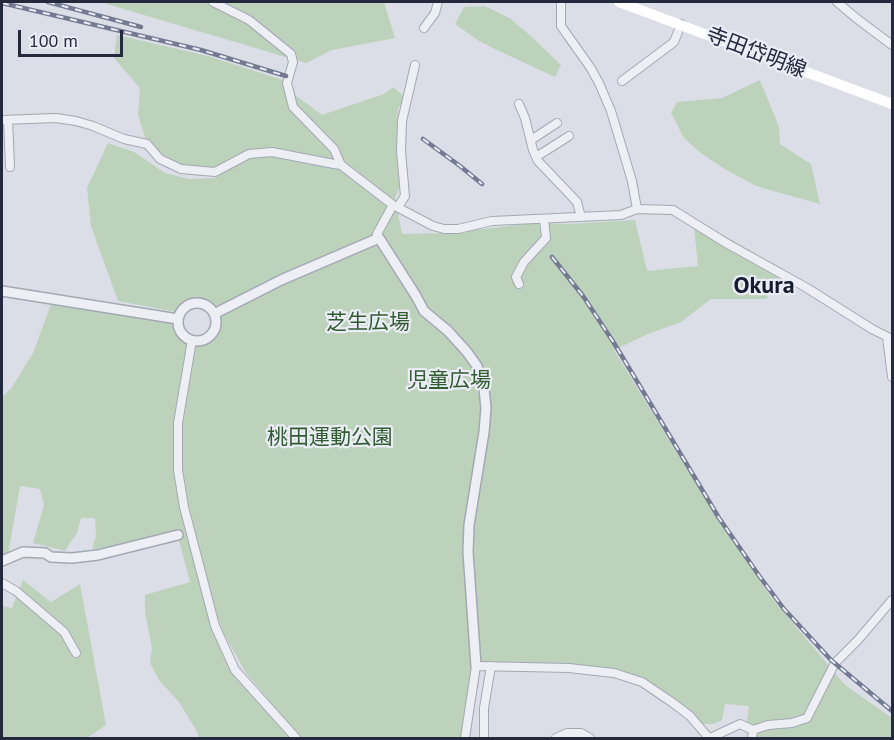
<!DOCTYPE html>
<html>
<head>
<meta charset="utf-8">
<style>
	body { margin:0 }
	#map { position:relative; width:894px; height:740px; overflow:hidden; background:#dbdee7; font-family:"PT Sans",sans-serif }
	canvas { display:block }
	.frame { position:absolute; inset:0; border:3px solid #24293e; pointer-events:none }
	.scale { position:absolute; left:18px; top:30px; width:105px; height:27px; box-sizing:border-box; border:3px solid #24293e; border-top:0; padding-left:8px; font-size:18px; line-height:21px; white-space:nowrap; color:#24293e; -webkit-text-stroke:4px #eaedf5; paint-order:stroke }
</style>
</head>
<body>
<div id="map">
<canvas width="894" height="740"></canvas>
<div class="frame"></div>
<div class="scale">100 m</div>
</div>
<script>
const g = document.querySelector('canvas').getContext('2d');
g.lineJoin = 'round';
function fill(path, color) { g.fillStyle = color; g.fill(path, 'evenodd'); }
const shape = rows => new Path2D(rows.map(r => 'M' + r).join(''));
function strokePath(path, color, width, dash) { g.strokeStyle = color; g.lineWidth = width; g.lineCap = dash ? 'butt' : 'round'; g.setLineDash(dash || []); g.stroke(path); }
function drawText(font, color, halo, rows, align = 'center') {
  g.font = font + ' "PT Sans","Noto Sans JP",sans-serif'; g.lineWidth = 4.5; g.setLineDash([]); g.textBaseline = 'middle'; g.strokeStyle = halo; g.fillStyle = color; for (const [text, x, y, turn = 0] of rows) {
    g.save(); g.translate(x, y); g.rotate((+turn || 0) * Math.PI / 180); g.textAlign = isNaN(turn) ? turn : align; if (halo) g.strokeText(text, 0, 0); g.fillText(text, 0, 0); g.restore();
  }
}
fill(shape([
	[100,2,384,2,395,38,332,50,306,63],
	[485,6,511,19,532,37,561,65,555,77,497,50,479,41,455,24,464,7],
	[117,35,208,56,292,83,295,95,322,115,384,94,393,87,405,97,398,109,397,161,401,183,395,198,402,234,449,233,534,223,569,224,635,220,647,271,698,266,693,218,783,269,766,299,711,299,681,322,648,334,614,350,702,494,771,597,845,685,892,718,892,738,757,738,753,730,746,727,749,706,725,704,722,720,713,724,697,724,642,682,614,673,476,666,463,738,300,738,246,673,224,634,203,578,214,623,235,670,296,738,199,738,196,730,179,702,159,680,150,663,152,648,145,612,145,595,190,582,177,533,106,548,92,549,96,536,95,518,81,518,77,533,65,551,33,543,44,505,40,489,20,486,8,555,2,557,2,397,12,387,33,353,53,299,175,318,176,329,179,334,194,345,208,343,220,332,221,316,215,306,201,299,186,302,179,306,176,312,118,301,91,226,87,188,108,143,134,152,165,173,189,179,215,178,234,166,215,172,181,169,160,159,147,144,138,115,140,88,114,58],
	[760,80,779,127,780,144,811,164,820,204,756,186,723,168,698,151,684,138,671,113,677,102,722,98],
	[23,580,51,602,80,584,106,725,87,738,2,738,2,606,12,608]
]), '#bdd2bb');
const minor = shape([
	[213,2,249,20,291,54,293,62,287,83,293,107,334,149,341,165],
	[561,2,561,26,590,67,599,83,611,111,632,181,637,209],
	[837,2,856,18,892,45],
	[424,28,435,13,438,2],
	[622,81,674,42,681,24],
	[519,104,525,118,533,150,538,161,577,202,581,217],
	[2,120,56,118,76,121,93,126,124,139,147,144,160,159,181,169,215,172,249,154,272,152,334,164,341,165,393,205,433,226,444,229,458,229,492,221,621,215,637,209,673,210,726,243,807,288,872,329,892,339],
	[8,120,10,167],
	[531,140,557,123],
	[536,157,569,136],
	[398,207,405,196,401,151,402,121,415,65],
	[379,238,377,234,393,205],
	[519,284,516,277,524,262,546,238,544,219],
	[887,337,892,377],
	[192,340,178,423,178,470,184,507,215,626,235,670,296,738],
	[2,583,16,591,64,632,76,653],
	[465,738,476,666,569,668,614,673,642,682,673,703,690,716,709,738],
	[484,738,484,708,491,666],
	[556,738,567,733,581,733,590,738],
	[710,738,740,724,753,730,768,725,792,723,807,718,835,663,858,640,892,600],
	[752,738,753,730]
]);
const tertiary = shape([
	[2,291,178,319],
	'178 322a19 19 0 1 1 38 0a19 19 0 1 1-38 0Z',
	[214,314,281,280,379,238,416,296,424,311,448,331,467,352,477,366,484,389,486,408,484,432,469,525,468,552,476,666],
	[2,561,23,552,45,553,51,557,72,558,98,555,178,535]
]);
strokePath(minor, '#a4a8b4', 10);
strokePath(tertiary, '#a4a8b4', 12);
strokePath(minor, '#eeeff5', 8);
strokePath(tertiary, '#eeeff5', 9);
strokePath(shape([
	[619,2,892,104]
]), '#fff', 10);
const rail = shape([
	[48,2,141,27],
	[2,3,201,50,286,76],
	[423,139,460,166,482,184],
	[552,257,583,296,614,343,719,518,760,577,784,609,831,660,892,711]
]);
strokePath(rail, '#737a92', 4.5);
strokePath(rail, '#eaedf5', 2, [7]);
drawText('21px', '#24293e', '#eaedf5', [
	["寺田岱明線",756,53,21]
]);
drawText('21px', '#315b30', '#eaedf5', [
	["芝生広場",368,323],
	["児童広場",449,381],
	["桃田運動公園",330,438]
]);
drawText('bold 24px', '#161b2f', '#eaedf5', [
	["Okura",764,286]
]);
</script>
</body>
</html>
